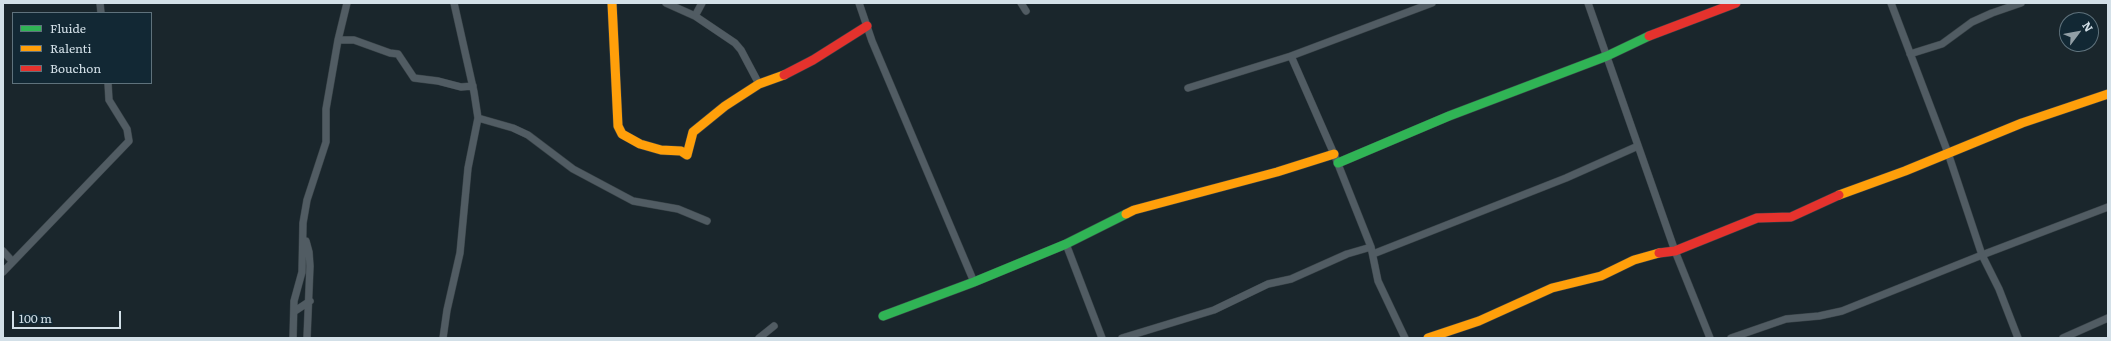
<!DOCTYPE html>
<html>
<head>
<meta charset="utf-8">
<style>
	body { margin:0 }
	#map { position:relative; width:2111px; height:341px; overflow:hidden; background:#1a262c; font-family:Literata,serif }
	canvas { display:block }
	.frame { position:absolute; inset:0; border:4px solid #d3e0e8; pointer-events:none }
	.legend { position:absolute; left:12px; top:12px; width:140px; height:72px; box-sizing:border-box; background:#122834; border:1px solid #5f727c; margin:0; padding:5px 7px; list-style:none; font-size:12px; color:#d3e0e8 }
	.legend li { display:flex; align-items:center; gap:8px; height:20px }
	.legend b { width:20px; border:1px solid #5f727c }
	.north { position:absolute; left:2059px; top:12px; width:40px; height:40px; box-sizing:border-box; background:#122834; border:1px solid #5f727c; border-radius:50%; rotate:58deg; font-size:11px; font-weight:700; line-height:16px; text-align:center; color:#d3e0e8 }
	.north::after { content:''; display:block; margin:auto; width:14px; height:18px; background:#929fa6; clip-path:polygon(50% 0,100% 100%,50% 72%,0 100%) }
	.scale { position:absolute; left:12px; top:311px; width:109px; height:18px; box-sizing:border-box; border:2px solid #d3e0e8; border-top:0; padding-left:5px; font-size:12px; line-height:14px; white-space:nowrap; color:#d3e0e8; -webkit-text-stroke:3px #122834; paint-order:stroke }
</style>
</head>
<body>
<div id="map">
<canvas width="2111" height="341"></canvas>
<div class="frame"></div>
<ul class="legend">
<li><b style="height:5px;background:#30b455"></b>Fluide</li>
<li><b style="height:5px;background:#ff9f0a"></b>Ralenti</li>
<li><b style="height:5px;background:#e5322d"></b>Bouchon</li>
</ul>
<div class="north">N</div>
<div class="scale">100 m</div>
</div>
<script>
const g = document.querySelector('canvas').getContext('2d');
g.lineJoin = 'round';
const shape = rows => new Path2D(rows.map(r => 'M' + r).join(''));
function strokePath(path, color, width, dash) { g.strokeStyle = color; g.lineWidth = width; g.lineCap = dash ? 'butt' : 'round'; g.setLineDash(dash || []); g.stroke(path); }
const street = shape([
	[100,3,101,13],
	[666,3,695,16,735,43,741,50,759,84],
	[859,3,872,41,974,282],
	[1021,3,1026,11],
	[1588,3,1675,251,1710,338],
	[1891,3,1948,153,1982,255,1999,289,2018,338],
	[695,16,702,3],
	[338,40,354,40,390,53,398,54,414,78,438,81,461,87,473,86],
	[1910,54,1942,44,1972,22,1992,13,2021,3],
	[1291,56,1334,154,1371,247,1378,281,1405,338],
	[1188,88,1291,56,1432,3],
	[478,118,513,128,528,135,573,169,633,201,678,209,707,221],
	[306,241,309,252,310,266,307,338],
	[1066,244,1102,338],
	[3,251,12,261],
	[1373,254,1566,178,1638,146],
	[3,272,129,141,127,129,109,100,108,83],
	[295,311,310,301],
	[293,338,294,301,302,272,303,223,307,200,326,142,326,109,338,40,347,3],
	[443,338,447,310,460,253,468,168,478,118,474,92,454,3],
	[759,338,774,326],
	[1122,338,1214,310,1268,284,1291,279,1347,254,1371,247],
	[1731,338,1786,319,1819,316,1842,311,1982,255,2108,207],
	[2063,338,2108,318]
]);
const fast = shape([
	[1338,163,1449,116,1607,56,1649,36],
	[883,316,974,282,1066,244,1126,214]
]);
const slow = shape([
	[612,3,618,126,622,134,640,144,661,150,681,151,687,155,693,132,725,106,759,84,784,75],
	[1839,195,1905,171,2022,123,2108,94],
	[1126,214,1134,210,1277,172,1334,154],
	[1428,338,1479,321,1552,288,1601,276,1634,260,1659,253]
]);
const jam = shape([
	[1649,36,1736,3],
	[784,75,813,60,867,26],
	[1659,253,1675,251,1757,218,1791,217,1839,195]
]);
strokePath(street, '#394348', 8);
strokePath(fast, '#394348', 10);
strokePath(slow, '#394348', 10);
strokePath(jam, '#394348', 10);
strokePath(street, '#515c63', 7);
strokePath(fast, '#30b455', 9);
strokePath(slow, '#ff9f0a', 9);
strokePath(jam, '#e5322d', 9);
</script>
</body>
</html>
